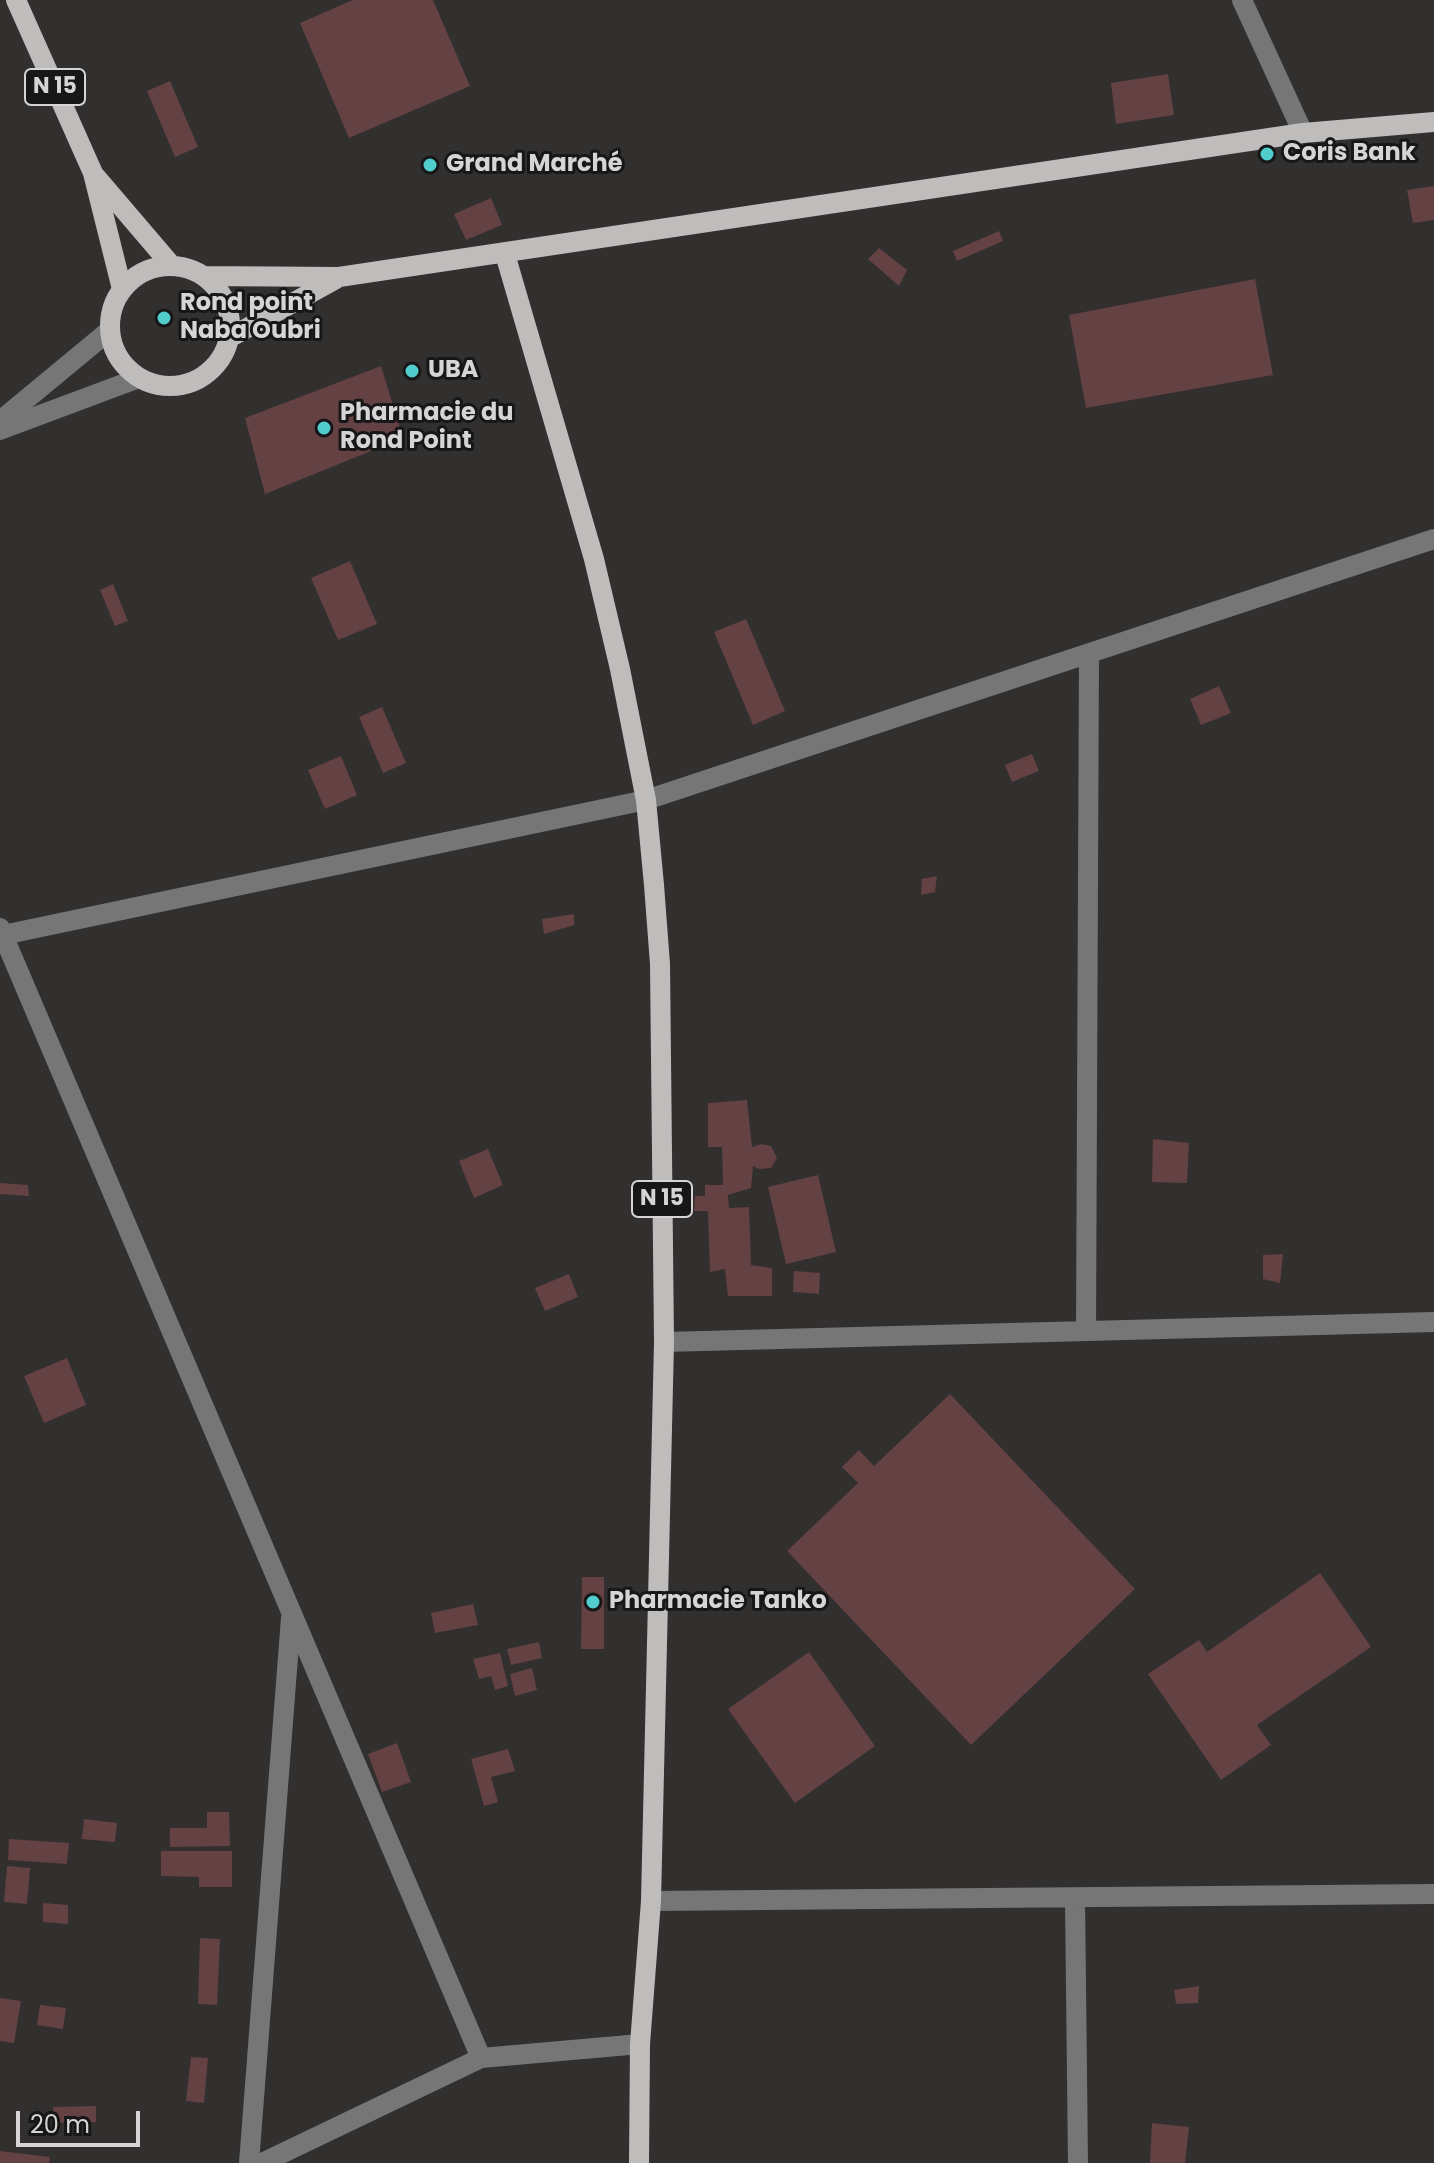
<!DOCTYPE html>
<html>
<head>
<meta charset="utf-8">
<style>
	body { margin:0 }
	#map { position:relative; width:1434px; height:2163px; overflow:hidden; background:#322f2f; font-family:Poppins,sans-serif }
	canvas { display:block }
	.scale { position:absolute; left:16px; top:2111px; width:124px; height:36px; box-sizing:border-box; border:4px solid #d6d4d4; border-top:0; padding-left:10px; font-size:24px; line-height:28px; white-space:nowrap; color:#d6d4d4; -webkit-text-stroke:6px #181717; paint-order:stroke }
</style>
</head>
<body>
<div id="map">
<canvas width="1434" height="2163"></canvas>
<div class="scale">20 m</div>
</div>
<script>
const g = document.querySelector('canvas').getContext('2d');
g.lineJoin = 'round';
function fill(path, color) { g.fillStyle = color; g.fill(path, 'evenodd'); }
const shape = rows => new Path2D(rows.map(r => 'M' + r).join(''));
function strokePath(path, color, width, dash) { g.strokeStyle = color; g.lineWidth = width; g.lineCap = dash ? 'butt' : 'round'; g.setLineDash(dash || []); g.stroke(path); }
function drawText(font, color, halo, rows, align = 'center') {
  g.font = font + ' Poppins,sans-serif'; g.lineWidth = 6; g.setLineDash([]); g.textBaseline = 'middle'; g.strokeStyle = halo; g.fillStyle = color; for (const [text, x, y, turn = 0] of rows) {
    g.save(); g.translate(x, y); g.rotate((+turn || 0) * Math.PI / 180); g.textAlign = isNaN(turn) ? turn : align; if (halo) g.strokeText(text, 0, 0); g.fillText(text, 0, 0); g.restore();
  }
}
fill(shape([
	[353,0,433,0,470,86,349,138,300,23],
	[1168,74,1174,115,1116,124,1111,83],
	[170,81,198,147,175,157,147,91],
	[1434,186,1434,220,1413,223,1407,190],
	[491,198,502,225,466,240,454,214],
	[999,231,1003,241,957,261,953,251],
	[879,248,907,270,899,286,868,259],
	[1255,279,1273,375,1086,408,1069,315],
	[381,366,403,438,265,494,245,418],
	[350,561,377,624,338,640,311,578],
	[113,584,128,621,115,626,100,590],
	[746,619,785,711,753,725,714,632],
	[1219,686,1231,713,1201,725,1190,699],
	[382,707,406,763,383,773,359,717],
	[1032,754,1039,771,1012,782,1005,765],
	[341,756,357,795,325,809,308,770],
	[937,876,935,892,921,895,922,879],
	[574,914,574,925,544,934,542,919],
	[747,1100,752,1147,761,1144,771,1146,777,1158,771,1168,759,1169,753,1166,751,1188,728,1195,729,1208,749,1207,751,1265,772,1268,772,1296,728,1296,725,1269,710,1272,708,1211,694,1211,695,1196,705,1196,705,1185,723,1185,722,1147,708,1147,708,1103],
	[1153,1139,1189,1143,1187,1183,1152,1182],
	[488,1149,503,1185,474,1198,459,1161],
	[818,1175,836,1252,786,1264,768,1187],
	[0,1183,28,1185,29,1196,0,1194],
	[1283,1254,1280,1283,1263,1279,1263,1255],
	[794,1271,820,1273,819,1294,793,1292],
	[569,1274,578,1297,545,1311,535,1288],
	[67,1358,86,1405,44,1423,24,1376],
	[950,1394,1135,1589,971,1745,787,1551,858,1483,842,1467,859,1450,874,1466],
	[1320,1573,1371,1647,1257,1725,1271,1745,1221,1780,1148,1674,1199,1640,1207,1652],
	[582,1577,604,1577,604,1649,581,1649],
	[473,1604,478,1625,435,1633,431,1613],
	[539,1642,542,1658,511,1665,507,1649],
	[809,1652,875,1746,795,1803,728,1709],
	[500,1653,508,1686,495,1690,491,1676,479,1679,473,1659],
	[532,1668,537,1690,515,1696,510,1674],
	[397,1743,411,1782,382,1792,368,1754],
	[508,1749,515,1771,491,1777,498,1802,484,1806,471,1759],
	[207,1812,229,1812,230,1846,170,1847,170,1828,207,1828],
	[84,1819,117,1823,115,1842,82,1839],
	[9,1839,69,1843,67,1864,8,1860],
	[161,1851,232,1851,232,1887,199,1887,199,1877,161,1876],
	[7,1866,30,1868,27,1904,4,1902],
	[43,1903,68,1905,68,1924,43,1922],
	[200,1938,220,1939,217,2005,198,2004],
	[1199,1986,1198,2003,1176,2004,1174,1990],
	[0,1998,21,2001,14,2043,0,2041],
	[40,2005,66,2008,63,2029,37,2025],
	[191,2057,208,2058,204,2103,186,2101],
	[96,2106,96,2122,53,2123,53,2107],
	[1152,2123,1189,2127,1185,2163,1150,2163],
	[0,2151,50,2157,49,2163,0,2163]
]), '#644143');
strokePath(shape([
	[1242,0,1303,133],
	[0,421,110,330],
	[0,430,139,378],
	[0,928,481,2058],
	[0,938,3,935,646,800,1434,539],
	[1086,1331,1089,653],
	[664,1342,1434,1322],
	[1075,1898,1078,2163],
	[651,1901,1434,1894],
	[249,2163,291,1618],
	[262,2163,481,2058,640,2044]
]), '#777676', 20);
strokePath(shape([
	[16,0,93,173,122,289],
	[96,177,172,266],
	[505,254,594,559,620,669,646,800,654,885,660,964,664,1342,651,1901,640,2044,639,2163],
	'110 326a60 60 0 1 1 120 0a60 60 0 1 1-120 0Z',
	[203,276,339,277,1303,133,1434,122],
	[229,338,336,279]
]), '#bfbcbc', 20);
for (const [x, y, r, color] of [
	[1267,154,8,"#52cdce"],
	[430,165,8,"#52cdce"],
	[164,318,8,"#52cdce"],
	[412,371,8,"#52cdce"],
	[324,428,8,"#52cdce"],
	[593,1602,8,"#52cdce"]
]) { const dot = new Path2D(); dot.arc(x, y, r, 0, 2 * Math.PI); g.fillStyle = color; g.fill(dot); strokePath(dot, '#181717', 3); }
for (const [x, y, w] of [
	[55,87,60],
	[662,1199,60]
]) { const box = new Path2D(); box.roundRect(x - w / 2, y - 18, w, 36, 6); g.fillStyle = '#181717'; g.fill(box); strokePath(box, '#d6d4d4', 2); }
drawText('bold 22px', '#d6d4d4', null, [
	["N 15",55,87],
	["N 15",662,1199]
]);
drawText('bold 24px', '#d6d4d4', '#181717', [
	["Coris Bank",1283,154],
	["Grand Marché",446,165],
	["Rond point",180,304],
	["Naba Oubri",180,332],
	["UBA",428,371],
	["Pharmacie du",340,414],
	["Rond Point",340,442],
	["Pharmacie Tanko",609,1602]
], 'left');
</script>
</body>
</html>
